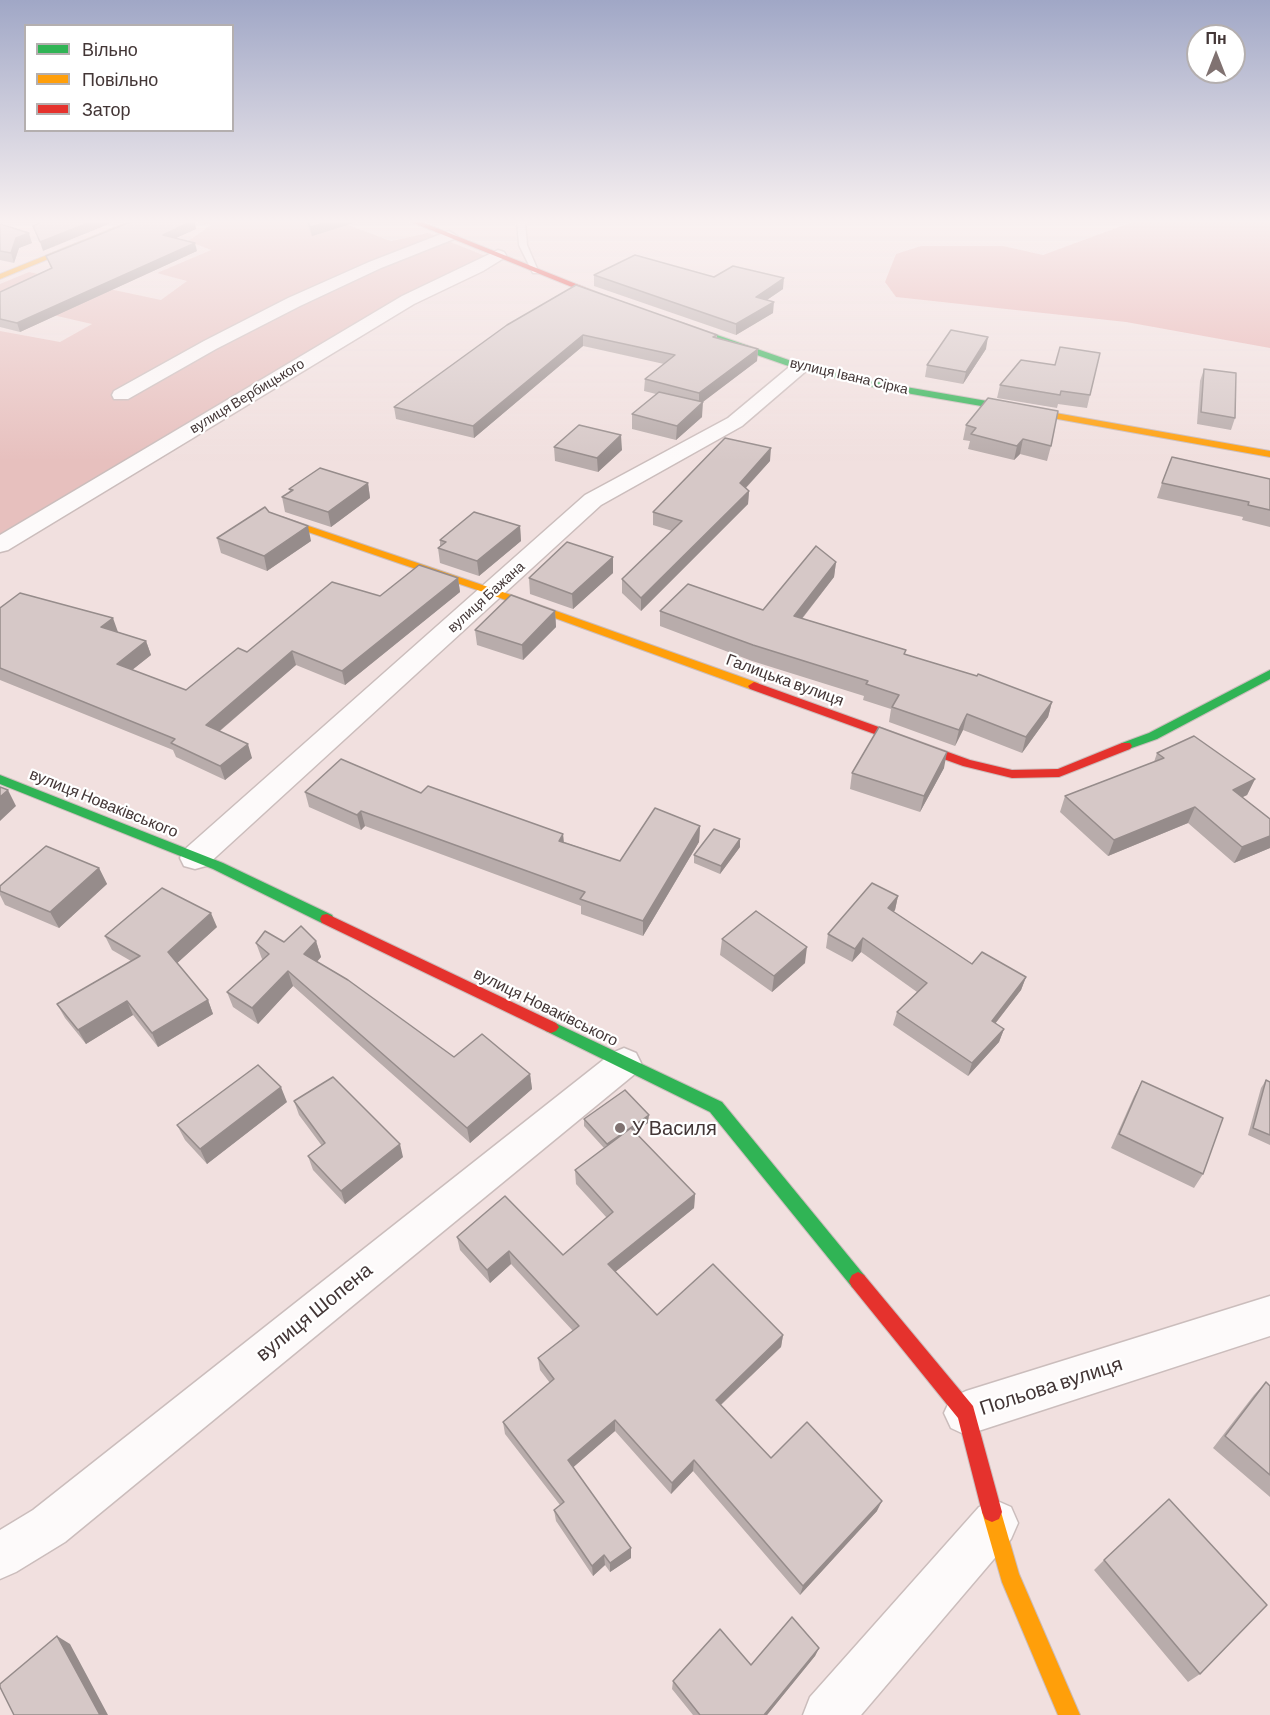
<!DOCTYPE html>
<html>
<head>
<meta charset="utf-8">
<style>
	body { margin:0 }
	#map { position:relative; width:1270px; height:1715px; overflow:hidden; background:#f1e0df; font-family:Barlow,sans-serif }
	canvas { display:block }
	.legend { position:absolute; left:24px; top:24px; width:210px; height:108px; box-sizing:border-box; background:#fff; border:2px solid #b4afaf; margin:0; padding:8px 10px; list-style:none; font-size:18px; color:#433636 }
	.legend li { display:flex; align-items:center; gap:12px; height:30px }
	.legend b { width:30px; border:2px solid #b4afaf }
	.north { position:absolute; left:1186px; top:24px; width:60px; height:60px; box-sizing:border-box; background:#fff; border:2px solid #b4afaf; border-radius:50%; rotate:0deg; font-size:16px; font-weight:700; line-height:24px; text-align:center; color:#433636 }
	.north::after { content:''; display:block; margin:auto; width:21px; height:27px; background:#807271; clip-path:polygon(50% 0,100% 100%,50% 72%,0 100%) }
</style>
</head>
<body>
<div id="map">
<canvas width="1270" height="1715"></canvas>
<ul class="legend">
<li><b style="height:8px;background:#30b455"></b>Вільно</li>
<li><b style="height:8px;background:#ff9f0a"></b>Повільно</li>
<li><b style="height:8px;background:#e5322d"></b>Затор</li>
</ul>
<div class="north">Пн</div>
</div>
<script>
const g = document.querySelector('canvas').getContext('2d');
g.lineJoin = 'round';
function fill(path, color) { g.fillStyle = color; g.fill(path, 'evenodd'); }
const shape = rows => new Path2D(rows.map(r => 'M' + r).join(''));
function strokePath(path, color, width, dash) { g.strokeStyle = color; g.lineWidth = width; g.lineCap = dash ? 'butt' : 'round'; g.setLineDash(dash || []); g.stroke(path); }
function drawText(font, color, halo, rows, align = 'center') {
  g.font = font + ' Barlow,sans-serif'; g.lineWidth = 4.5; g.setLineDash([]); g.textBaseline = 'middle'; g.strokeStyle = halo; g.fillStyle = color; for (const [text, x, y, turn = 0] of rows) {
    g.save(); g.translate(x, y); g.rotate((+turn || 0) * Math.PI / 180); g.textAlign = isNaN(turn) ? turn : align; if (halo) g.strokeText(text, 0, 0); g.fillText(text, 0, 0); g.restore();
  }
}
fill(shape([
	[189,221,337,221,391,241,428,233,488,257,0,545,0,331,60,342,92,324,0,303,0,284,29,272,161,300,187,281,157,273,211,250,188,241,211,225]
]), '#e7c0be');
fill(shape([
	[1135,221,1270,221,1270,348,1126,322,896,297,885,282,896,254,921,246,1003,246,1043,255]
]), '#e7b1b0');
const lane = shape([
	[517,221,525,221,527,245,539,273,533,273,519,245,517,221]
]);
const street = shape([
	[449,231,457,236,454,239,381,268,300,306,216,349,128,399,114,399,112,395,114,391,204,341,288,298,369,262,449,231],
	[498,250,504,252,506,255,504,258,483,271,414,304,8,550,0,552,0,535,402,296,498,250],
	[800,362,806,363,809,367,806,371,742,426,601,505,206,866,195,869,184,866,180,858,184,850,585,495,728,418,794,363,800,362],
	[624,1048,636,1053,641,1063,636,1073,65,1542,16,1572,0,1579,0,1530,33,1510,612,1053,624,1048],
	[1270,1296,1270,1336,966,1435,951,1428,944,1413,951,1398,966,1391,1270,1296],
	[995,1500,1011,1507,1018,1523,1011,1539,861,1715,803,1715,810,1697,979,1507,995,1500]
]);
const fast = shape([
	[671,321,677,321,803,365,877,382,1016,406,1020,409,1016,412,877,388,797,369,671,325,671,321],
	[1270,670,1270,679,1157,739,1126,750,1120,746,1122,743,1149,733,1270,670],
	[0,775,223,863,332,915,334,919,332,923,322,923,213,869,0,784,0,775],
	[551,1021,722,1102,864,1275,867,1281,864,1287,858,1290,852,1287,710,1112,546,1031,543,1027,546,1023,551,1021]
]);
const slow = shape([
	[131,221,140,221,0,279,0,274,131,221],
	[1016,406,1270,451,1270,457,1013,411,1013,407,1016,406],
	[282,517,497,590,758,683,760,686,758,689,750,689,489,594,279,522,279,518,282,517],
	[992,1502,999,1505,1019,1574,1080,1715,1058,1715,1002,1582,982,1512,985,1505,992,1502]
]);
const jam = shape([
	[409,221,419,221,621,302,614,304,409,221],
	[754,682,970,760,1012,770,1058,769,1122,743,1130,743,1132,746,1130,749,1059,777,1012,778,963,766,750,689,748,686,754,682],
	[327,914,556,1023,559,1027,556,1031,551,1033,546,1031,322,923,320,919,322,915,327,914],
	[858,1272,864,1275,973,1406,1002,1512,999,1519,992,1522,985,1519,982,1512,958,1418,852,1287,849,1281,852,1275,858,1272]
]);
strokePath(lane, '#cbbdbc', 3);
strokePath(street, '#cbbdbc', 3);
strokePath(fast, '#cbbdbc', 2);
strokePath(slow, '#cbbdbc', 2);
strokePath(jam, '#cbbdbc', 2);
fill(lane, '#fdfafa');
fill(street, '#fdfafa');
fill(fast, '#30b455');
fill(slow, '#ff9f0a');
fill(jam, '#e5322d');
fill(shape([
	[133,221,194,221,196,229,176,238,197,251,20,332,0,327,0,292,51,268,46,256],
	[306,221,360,221,312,236],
	[0,224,32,243,19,248,14,263,0,260],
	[594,275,714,277,783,289,767,300,773,313,736,335,594,286],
	[507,325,717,335,717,338,758,349,757,361,702,402,702,417,676,440,632,429,632,414,656,394,644,391,645,379,664,364,583,346,474,438,396,419,394,407],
	[986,349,963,384,925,377,927,365],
	[1021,360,1090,395,1087,408,1058,404,1057,408,997,398,1000,385],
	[1204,369,1235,418,1231,430,1197,424,1200,381],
	[966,425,1051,446,1047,461,1020,454,1014,460,968,449,970,441,963,440],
	[554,447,622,450,598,472,555,461],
	[770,461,746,488,749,491,748,504,641,611,622,593,622,579,672,531,653,525,653,512],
	[1270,479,1270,527,1242,520,1243,517,1157,498,1162,483],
	[368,483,370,498,331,527,285,512,282,497,290,491,289,489],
	[269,512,311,541,267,571,221,553,217,538],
	[520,526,521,541,479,576,440,563,438,548,440,546,440,540],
	[613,557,613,573,573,609,530,594,529,578],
	[836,562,834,577,802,619,905,654,1052,702,1048,717,1022,753,963,730,955,746,889,722,891,709,863,700,864,696,752,661,660,626,660,611,763,610],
	[458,578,460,592,345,685,296,665,220,731,252,758,225,780,176,757,173,750,0,680,0,608,118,632,146,641,151,655,132,670,186,690,247,652,380,596],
	[555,611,556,627,523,660,477,645,475,630],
	[1157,753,1255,779,1247,795,1242,797,1270,819,1270,848,1234,863,1188,823,1108,856,1060,812,1065,796,1154,762],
	[944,768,920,812,850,789,852,773],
	[305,792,421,793,563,834,564,842,620,861,700,826,699,842,643,936,581,914,581,906,365,826,361,830,309,807],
	[740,847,720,874,694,863,694,855],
	[99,868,107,884,59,928,5,905,0,895,0,886],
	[898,896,895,910,893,912,972,964,1026,977,1021,990,995,1024,1004,1029,999,1042,968,1076,893,1025,897,1012,917,992,861,952,852,962,826,948,828,934],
	[217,927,177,963,208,1000,213,1014,158,1047,133,1015,86,1044,65,1018,57,1004,131,961,112,950,105,936],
	[722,939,805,963,772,992,720,955],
	[316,941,321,957,317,962,454,1057,530,1074,532,1089,470,1143,293,986,258,1024,233,1007,227,992,263,960,262,959,256,943],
	[1266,1080,1270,1082,1270,1145,1248,1135,1261,1088],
	[1142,1081,1203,1174,1194,1188,1111,1148,1134,1096],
	[294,1101,403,1157,345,1204,313,1170,308,1156,322,1146,299,1115],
	[287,1102,207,1164,185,1140,177,1125],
	[584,1119,648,1123,635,1132,695,1194,694,1208,615,1272,657,1315,783,1335,781,1347,721,1405,771,1458,877,1511,800,1595,693,1471,671,1494,615,1431,573,1467,631,1558,610,1572,605,1565,593,1576,556,1521,554,1510,560,1505,505,1434,503,1422,550,1383,540,1370,538,1358,573,1331,511,1264,490,1283,460,1250,457,1237,563,1255,607,1218,576,1184,575,1170,604,1148,584,1126],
	[1266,1382,1270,1386,1270,1497,1213,1448,1254,1395],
	[1104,1560,1200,1674,1188,1682,1094,1570],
	[819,1648,815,1656,767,1715,693,1715,672,1689,673,1681,751,1665]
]), '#b8acab');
fill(shape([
	[93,221,116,221,43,251,40,242],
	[192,221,194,221,196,229,165,243,163,235],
	[331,221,360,221,312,236,310,227],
	[29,233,32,243,19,248,14,263,11,253,16,238],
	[195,243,197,251,20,332,17,323],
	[784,278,783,289,755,308,756,297],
	[774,302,773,313,736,335,736,324],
	[583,335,583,346,474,438,473,426],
	[988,337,986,349,963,384,966,372],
	[758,349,757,361,699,405,699,393],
	[703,402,702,417,676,440,677,426],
	[621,435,622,450,598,472,597,458],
	[1023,439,1020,454,1014,460,1017,446],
	[771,448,770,461,739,495,740,483],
	[368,483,370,498,331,527,328,512],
	[749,491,748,504,641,611,641,598],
	[308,526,311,541,267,571,264,556],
	[520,526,521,541,479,576,477,561],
	[613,557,613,573,573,609,572,594],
	[836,562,834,577,792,631,794,616],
	[458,578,460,592,345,685,342,671],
	[555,611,556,627,523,660,522,645],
	[113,618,118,632,106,641,101,627],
	[146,641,151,655,122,678,117,664],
	[292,651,296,665,210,739,206,725],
	[1052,702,1048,717,1022,753,1026,737],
	[967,714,963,730,955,746,959,730],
	[248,744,252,758,225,780,220,766],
	[947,752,944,768,920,812,924,796],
	[1255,779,1247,795,1225,806,1233,790],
	[8,790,16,806,0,821,0,797],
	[1195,807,1188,823,1108,856,1114,840],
	[361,811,365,826,361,830,357,815],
	[700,826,699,842,643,936,643,921],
	[563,834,564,849,559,841],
	[1270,836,1270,848,1234,863,1242,847],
	[740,839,740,847,720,874,721,866],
	[99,868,107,884,59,928,50,912],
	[898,896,895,910,885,922,888,908],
	[211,913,217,927,174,966,168,952],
	[863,938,861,952,852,962,855,949],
	[316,941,321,957,309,970,304,954],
	[807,947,805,963,772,992,774,976],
	[288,971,293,986,258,1024,252,1008],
	[1026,977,1021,990,987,1034,992,1021],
	[208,1000,213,1014,158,1047,152,1033],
	[127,1001,133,1015,86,1044,78,1030],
	[1004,1029,999,1042,968,1076,972,1063],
	[530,1074,532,1089,470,1143,467,1128],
	[281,1087,287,1102,207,1164,200,1149],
	[649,1115,648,1123,607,1152,607,1144],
	[400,1144,403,1157,345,1204,341,1191],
	[695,1194,694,1208,609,1277,608,1264],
	[509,1251,511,1264,490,1283,487,1270],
	[783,1335,781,1347,714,1411,716,1400],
	[615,1420,615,1431,569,1471,568,1460],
	[694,1460,693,1471,671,1494,672,1483],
	[882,1501,877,1511,800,1595,803,1586],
	[631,1548,631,1558,610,1572,610,1563],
	[604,1555,605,1565,593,1576,592,1566],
	[57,1636,70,1644,108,1715,100,1715],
	[819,1648,815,1656,767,1715,764,1715]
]), '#968c8b');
const building = shape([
	[43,221,93,221,40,242,33,226,43,221],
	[133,221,192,221,163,235,195,243,17,323,0,319,0,292,52,268,46,256,133,221],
	[308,221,331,221,310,227,308,221],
	[0,224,29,233,16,238,11,253,0,251,0,224],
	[635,255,714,277,733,266,784,278,756,297,774,302,736,324,594,275,635,255],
	[576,285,717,335,713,337,758,349,699,393,645,379,675,355,583,335,473,426,394,407,507,325,576,285],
	[951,330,988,337,966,372,927,365,951,330],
	[1060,347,1100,353,1090,395,1061,391,1060,395,1000,385,1021,360,1055,365,1060,347],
	[1204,369,1236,373,1235,418,1201,412,1204,369],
	[659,392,703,402,677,426,632,414,659,392],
	[988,398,1058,411,1051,446,1023,439,1017,446,971,434,976,428,966,425,988,398],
	[579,425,621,435,597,458,554,447,579,425],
	[725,438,771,448,740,483,749,491,641,598,622,579,682,521,653,512,725,438],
	[1172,457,1270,479,1270,510,1248,505,1249,502,1162,483,1172,457],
	[320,468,368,483,328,512,282,497,293,490,289,489,320,468],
	[265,507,269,512,308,526,264,556,217,538,265,507],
	[474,512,520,526,477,561,438,548,446,542,440,540,474,512],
	[567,542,613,557,572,594,529,578,567,542],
	[816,546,836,562,794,616,906,650,904,654,977,676,978,674,1052,702,1026,737,967,714,959,730,892,707,899,695,866,684,868,681,753,645,660,611,688,584,763,610,816,546],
	[419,565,458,578,342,671,292,651,206,725,248,744,220,766,171,743,175,739,0,668,0,608,20,593,113,618,101,627,146,641,117,664,186,690,238,648,247,652,332,582,380,596,419,565],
	[511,595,555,611,522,645,475,630,511,595],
	[879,727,947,752,924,796,852,773,879,727],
	[1194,736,1255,779,1233,790,1270,819,1270,836,1242,847,1195,807,1114,840,1065,796,1164,758,1157,753,1194,736],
	[341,759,421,793,428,786,563,834,559,841,620,861,655,808,700,826,643,921,580,899,585,892,361,811,357,815,305,792,341,759],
	[0,787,8,790,0,797,0,787],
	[714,829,740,839,721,866,694,855,714,829],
	[46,846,99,868,50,912,0,891,0,886,46,846],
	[872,883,898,896,888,908,972,964,982,952,1026,977,992,1021,1004,1029,972,1063,897,1012,927,983,863,938,855,949,828,934,872,883],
	[162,888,211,913,168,952,208,1000,152,1033,127,1001,78,1030,57,1004,140,956,105,936,162,888],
	[756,911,807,947,774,976,722,939,756,911],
	[301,926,316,941,304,954,348,980,454,1057,482,1034,530,1074,467,1128,288,971,252,1008,227,992,269,954,256,943,265,931,284,942,301,926],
	[258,1065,281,1087,200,1149,177,1125,258,1065],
	[333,1077,400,1144,341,1191,308,1156,325,1143,294,1101,333,1077],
	[1266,1080,1270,1082,1270,1135,1253,1128,1266,1080],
	[1142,1081,1223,1118,1203,1174,1119,1134,1142,1081],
	[625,1090,649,1115,607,1144,584,1119,625,1090],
	[631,1128,695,1194,608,1264,657,1315,713,1264,783,1335,716,1400,771,1458,807,1422,882,1501,803,1586,694,1460,672,1483,615,1420,568,1460,631,1548,610,1563,604,1555,592,1566,554,1510,564,1502,503,1422,554,1379,538,1358,579,1326,509,1251,487,1270,457,1237,505,1196,563,1255,613,1212,575,1170,631,1128],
	[1266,1382,1270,1386,1270,1475,1225,1436,1266,1382],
	[1169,1499,1267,1605,1200,1674,1104,1560,1169,1499],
	[792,1617,819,1648,764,1715,700,1715,673,1681,720,1629,751,1665,792,1617],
	[57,1636,100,1715,14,1715,0,1687,0,1684,57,1636]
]);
fill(building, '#d6c8c7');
strokePath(building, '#968c8b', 1.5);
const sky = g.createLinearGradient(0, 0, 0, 461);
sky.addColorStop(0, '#a0a7c6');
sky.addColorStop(0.48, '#f9f1f1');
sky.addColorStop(1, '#f9f1f100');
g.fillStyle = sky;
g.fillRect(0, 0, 1270, 461);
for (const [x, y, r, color] of [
	[620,1128,6,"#807271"]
]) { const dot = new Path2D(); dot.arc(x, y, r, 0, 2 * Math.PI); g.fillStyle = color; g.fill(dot); strokePath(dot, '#fff', 2); }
drawText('14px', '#433636', '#fff', [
	["вулиця Івана Сірка",849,376,13],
	["вулиця Вербицького",247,396,-31],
	["вулиця Бажана",486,597,-42]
]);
drawText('16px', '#433636', '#fff', [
	["Галицька вулиця",785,680,20],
	["вулиця Новаківського",104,803,22],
	["вулиця Новаківського",546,1007,26]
]);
drawText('20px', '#433636', '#fff', [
	["У Василя",632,1128]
], 'left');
drawText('20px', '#433636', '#fff', [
	["вулиця Шопена",314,1312,-39],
	["Польова вулиця",1051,1386,-18]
]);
</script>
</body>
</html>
